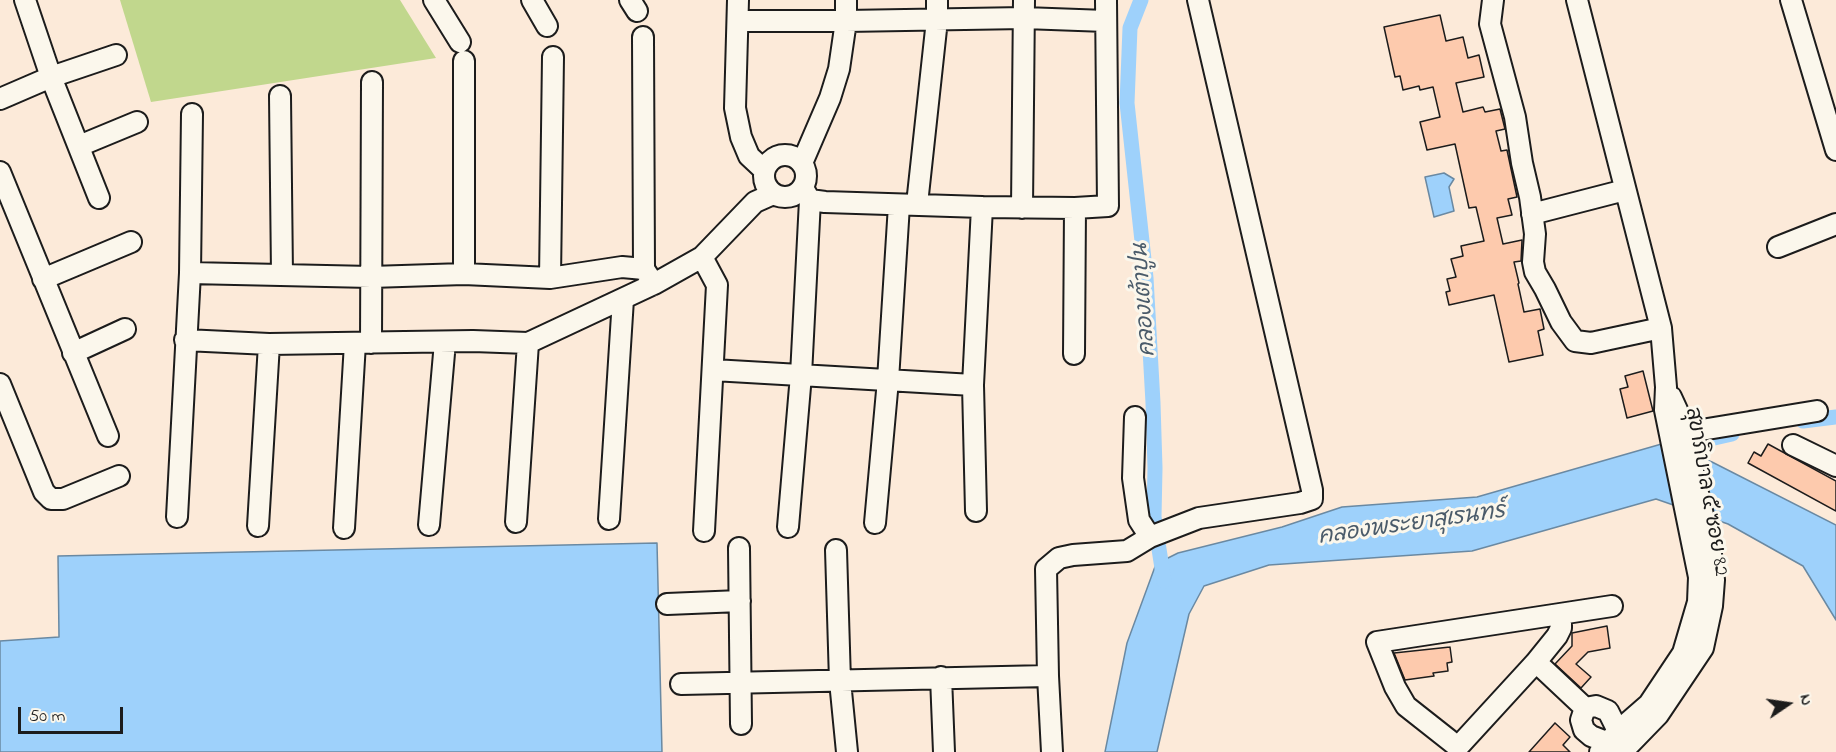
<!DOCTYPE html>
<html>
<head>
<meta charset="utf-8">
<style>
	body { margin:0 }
	#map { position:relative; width:1836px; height:752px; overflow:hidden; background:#fcead9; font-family:"Indie Flower",sans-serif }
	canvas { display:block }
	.north { position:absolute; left:1758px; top:674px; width:60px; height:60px; -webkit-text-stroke:4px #fbf7ec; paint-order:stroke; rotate:77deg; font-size:16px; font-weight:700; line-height:24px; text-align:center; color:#1c1c1c }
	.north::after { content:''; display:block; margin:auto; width:21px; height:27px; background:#1c1c1c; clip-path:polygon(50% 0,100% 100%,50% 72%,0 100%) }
	.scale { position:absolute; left:18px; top:707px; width:105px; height:27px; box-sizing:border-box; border:3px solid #1c1c1c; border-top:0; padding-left:8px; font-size:18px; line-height:21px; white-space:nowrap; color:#1c1c1c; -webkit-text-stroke:4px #fbf7ec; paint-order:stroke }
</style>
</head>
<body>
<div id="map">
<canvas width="1836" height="752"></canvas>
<div class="north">N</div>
<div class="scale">50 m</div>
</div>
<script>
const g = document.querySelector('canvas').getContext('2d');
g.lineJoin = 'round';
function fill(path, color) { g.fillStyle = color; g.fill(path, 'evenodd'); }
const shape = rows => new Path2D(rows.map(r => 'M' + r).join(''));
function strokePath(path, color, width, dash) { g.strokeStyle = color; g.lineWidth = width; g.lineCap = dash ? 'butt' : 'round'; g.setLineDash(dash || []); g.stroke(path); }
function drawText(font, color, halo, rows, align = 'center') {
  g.font = font + ' "Indie Flower","Playpen Sans Thai",sans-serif'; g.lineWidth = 6; g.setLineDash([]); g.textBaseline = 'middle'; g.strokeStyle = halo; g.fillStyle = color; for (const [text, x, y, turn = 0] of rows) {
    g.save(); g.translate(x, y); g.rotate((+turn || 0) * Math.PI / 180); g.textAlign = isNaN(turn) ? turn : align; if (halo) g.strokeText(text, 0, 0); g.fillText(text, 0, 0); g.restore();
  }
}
fill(shape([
	[120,0,400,0,436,58,151,102]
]), '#c1d78d');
const water = shape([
	[1444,173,1454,179,1449,187,1454,211,1434,217,1425,177,1444,173],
	[1665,443,1712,462,1836,525,1836,620,1803,566,1728,524,1656,499,1472,551,1269,565,1204,586,1189,614,1157,752,1105,752,1127,643,1156,564,1178,553,1282,527,1342,507,1477,497,1665,443],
	[657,543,662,752,0,752,0,641,59,637,58,556,657,543]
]);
fill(water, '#9ed1fb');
strokePath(water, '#6a89a2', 1.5);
strokePath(shape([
	[1141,0,1130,28,1127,103,1146,278,1153,403,1155,468,1154,517,1164,581],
	[1803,421,1836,417],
	[1679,453,1710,439,1732,434]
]), '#9ed1fb', 15);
const building = shape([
	[1440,15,1446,41,1463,37,1468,58,1479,55,1484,77,1456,83,1463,112,1483,107,1485,112,1500,109,1505,129,1496,131,1501,151,1507,150,1517,197,1508,199,1512,215,1497,218,1503,244,1522,240,1521,261,1514,262,1519,283,1518,284,1524,312,1540,309,1544,329,1538,331,1543,355,1509,362,1494,295,1449,305,1446,292,1450,291,1447,279,1456,277,1451,259,1463,256,1461,246,1484,241,1476,207,1469,208,1455,144,1427,150,1420,122,1440,117,1433,87,1420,90,1419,86,1403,90,1400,76,1395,77,1384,27,1440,15],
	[1643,371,1653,411,1627,418,1620,389,1628,387,1625,376,1643,371],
	[1768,444,1836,481,1836,511,1748,463,1754,452,1761,456,1768,444],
	[1607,626,1610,648,1588,652,1576,664,1591,677,1581,688,1555,664,1572,646,1572,633,1607,626],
	[1450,647,1452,662,1447,663,1448,671,1433,673,1434,676,1405,680,1394,653,1450,647],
	[1555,723,1570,737,1563,745,1570,752,1529,752,1555,723]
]);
fill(building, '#fdcaad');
strokePath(building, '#1c1c1c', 1.5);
const minor = shape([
	[25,0,51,77,99,198],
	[434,0,460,42],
	[532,0,547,26],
	[630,0,637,11],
	[738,0,735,108,741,137,749,156,764,170],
	[1493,0,1490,24,1515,117,1522,163,1530,197,1535,234,1533,262,1535,272,1545,289,1561,322,1575,341,1591,343,1661,328],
	[1577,0,1661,328,1666,387,1665,410,1699,577,1698,602,1683,653,1649,704,1618,731,1600,752],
	[1791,0,1836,150],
	[739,21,846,21,1024,18,1106,21],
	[643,37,644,269],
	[464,61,464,274],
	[280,96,282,275],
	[0,99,51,77,116,55],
	[79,146,137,122],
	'764 176a21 21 0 1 1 42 0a21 21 0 1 1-42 0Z',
	[802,163,830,98,839,69,846,21,846,0],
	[0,172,108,436],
	[803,188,810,200,825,202,982,207,1075,208,1108,206,1106,0],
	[917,204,937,20,937,0],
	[1022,208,1024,0],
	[1532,214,1625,190],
	[1778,247,1836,224],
	[702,257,717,285,704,531],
	[190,273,371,277,464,274,550,278,622,267,644,269,654,284,702,257,755,202,773,194],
	[550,278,553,57],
	[43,279,131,242],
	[185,340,269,344,473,341,528,343,654,284],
	[371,343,372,82],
	[73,353,125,329],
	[1074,354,1075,208],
	[713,370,973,385,982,207],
	[0,384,44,492,51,499,63,499,119,476],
	[973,385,976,511],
	[1135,417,1133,478,1139,520,1150,537],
	[1683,433,1817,411],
	[1793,445,1836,466],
	[177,517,190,273,192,114],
	[609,519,623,299],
	[516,522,528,343],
	[875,523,888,380,899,205],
	[429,525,445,342],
	[258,526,269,344],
	[788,527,801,375,810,200],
	[344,528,355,343],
	[739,548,741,724],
	[836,550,840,681,847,752],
	[667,604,740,601],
	[1561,614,1561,628,1557,636,1536,662,1458,747,1406,706,1395,687,1377,642,1612,606],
	[1536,662,1585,708],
	[941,677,944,752],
	[681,684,1048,676],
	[1585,708,1596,706,1608,711,1618,731,1626,739],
	[1585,708,1581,720,1584,730,1591,736,1609,743,1617,752],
	[1052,752,1048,676,1046,569,1059,558,1073,555,1127,551,1150,537,1199,518,1300,503,1312,499,1312,490,1198,0],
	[1622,752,1658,715,1703,648,1712,606,1714,580,1710,546,1685,436,1677,410,1671,397]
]);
strokePath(minor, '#1c1c1c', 24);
strokePath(minor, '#fbf7ec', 20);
drawText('21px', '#1c1c1c', '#fbf7ec', [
	["สุขาภิบาล ๕ ซอย 82",1705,492,80]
]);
drawText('italic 22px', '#4a5b6a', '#fbf7ec', [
	["คลองเต้าปูน",1146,300,-94],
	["คลองพระยาสุเรนทร์",1412,526,-8]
]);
</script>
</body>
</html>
